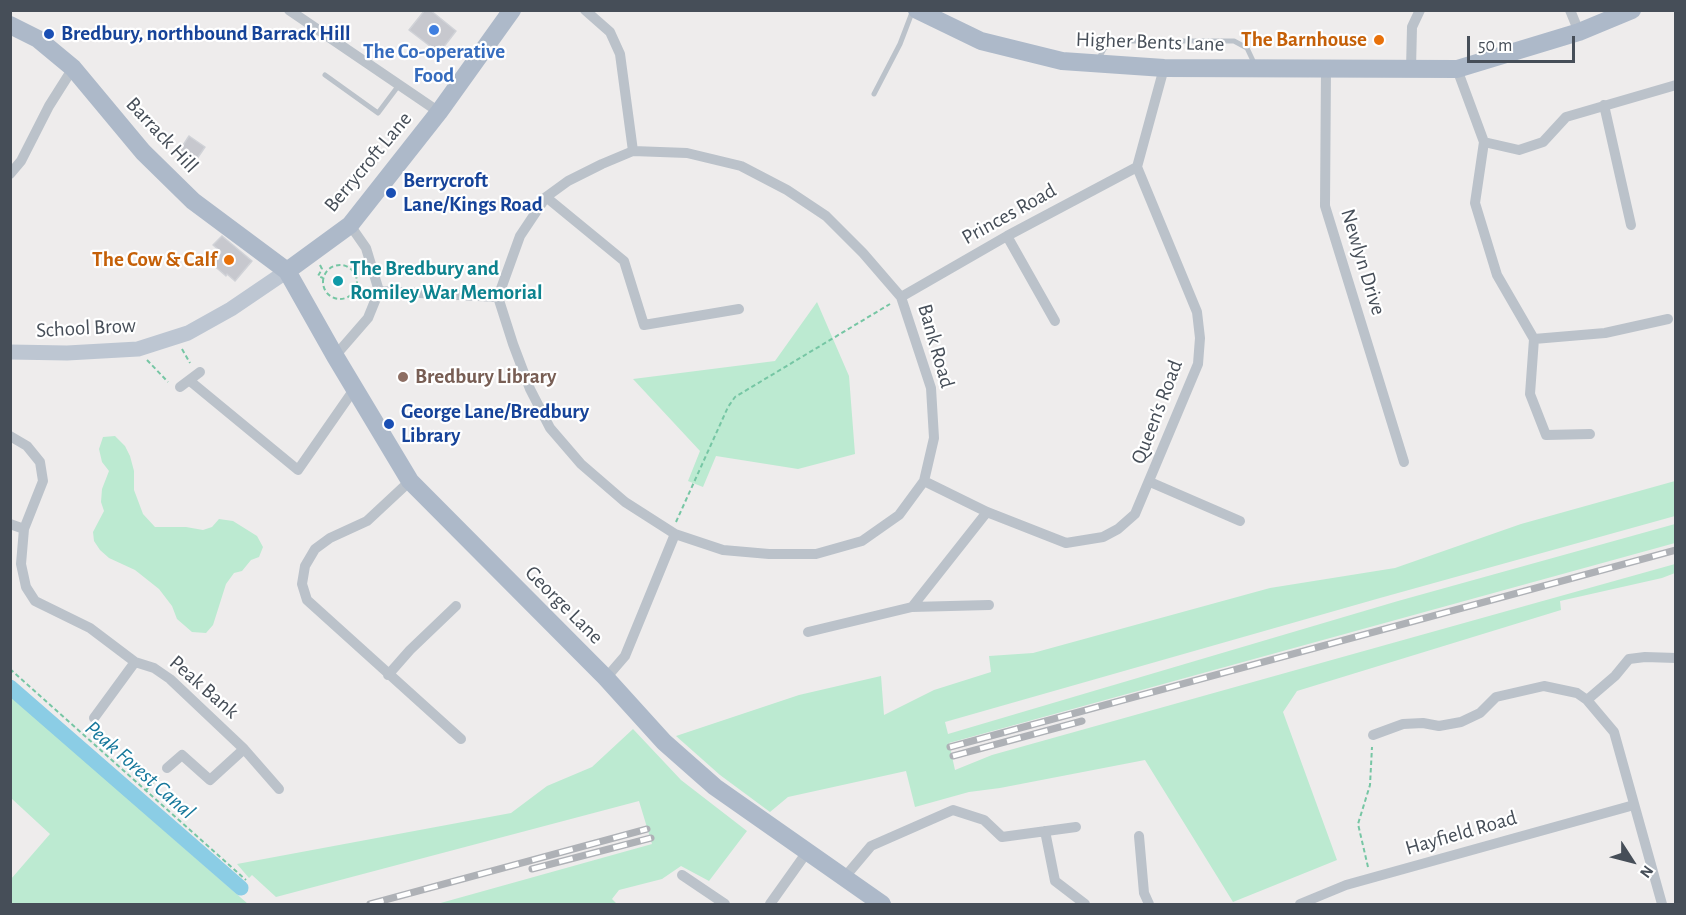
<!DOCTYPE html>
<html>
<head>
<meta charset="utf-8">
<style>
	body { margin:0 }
	#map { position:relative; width:1686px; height:915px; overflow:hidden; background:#eeecec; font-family:"Alegreya Sans",sans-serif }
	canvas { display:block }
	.frame { position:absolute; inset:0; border:12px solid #464e58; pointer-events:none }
	.north { position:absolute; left:1602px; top:831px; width:60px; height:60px; -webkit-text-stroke:4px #fff; paint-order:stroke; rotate:126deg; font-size:16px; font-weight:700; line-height:24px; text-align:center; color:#464e58 }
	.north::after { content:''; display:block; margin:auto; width:21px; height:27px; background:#464e58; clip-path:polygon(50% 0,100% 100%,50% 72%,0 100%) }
	.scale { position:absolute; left:1467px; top:36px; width:108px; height:27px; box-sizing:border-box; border:3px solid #464e58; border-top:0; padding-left:8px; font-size:18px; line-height:21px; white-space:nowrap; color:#464e58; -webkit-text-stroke:4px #fff; paint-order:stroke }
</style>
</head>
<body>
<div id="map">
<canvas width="1686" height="915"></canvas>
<div class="frame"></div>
<div class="north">N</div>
<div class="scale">50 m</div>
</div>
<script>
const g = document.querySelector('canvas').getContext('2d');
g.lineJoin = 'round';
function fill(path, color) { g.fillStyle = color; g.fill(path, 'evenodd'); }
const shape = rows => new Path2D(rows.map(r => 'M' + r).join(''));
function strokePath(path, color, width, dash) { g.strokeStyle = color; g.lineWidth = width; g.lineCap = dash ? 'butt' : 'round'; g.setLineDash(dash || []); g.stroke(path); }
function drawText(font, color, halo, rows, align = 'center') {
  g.font = font + ' "Alegreya Sans",sans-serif'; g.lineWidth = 4.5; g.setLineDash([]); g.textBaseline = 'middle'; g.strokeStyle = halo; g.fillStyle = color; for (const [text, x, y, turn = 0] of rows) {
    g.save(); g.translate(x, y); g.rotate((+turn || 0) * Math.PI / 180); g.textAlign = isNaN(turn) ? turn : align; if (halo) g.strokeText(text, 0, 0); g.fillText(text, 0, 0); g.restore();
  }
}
fill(shape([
	[817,302,849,376,855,454,798,469,716,456,703,487,688,481,700,451,633,379,775,361],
	[115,436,125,446,130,456,134,471,134,490,143,514,155,527,186,527,203,530,212,527,219,519,233,521,257,536,263,547,259,557,251,560,242,571,234,573,226,584,213,625,206,633,192,632,177,619,172,606,159,589,135,570,109,558,100,550,94,541,93,532,104,511,101,502,102,489,109,471,102,462,99,449,103,437],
	[1675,481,1675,516,1380,598,945,722,948,734,1398,601,1675,524,1675,543,949,743,955,770,992,755,1675,564,1675,573,1662,578,1560,601,1561,610,1297,691,1283,712,1337,860,1233,902,1145,760,1000,788,969,792,915,807,906,771,788,797,770,812,720,775,676,736,799,695,881,676,884,715,934,690,991,672,989,656,1033,653,1270,588,1395,568,1521,524],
	[11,696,248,904,11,904,11,879,50,834,11,798],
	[633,729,681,780,747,831,709,881,681,866,662,879,619,890,612,899,617,904,437,904,652,844,639,801,276,897,252,875,249,878,237,864,511,813,547,786,592,767]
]), '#bcead1');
strokePath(shape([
	[10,687,241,888]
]), '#8bcde5', 15);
const building = shape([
	[425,10,430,10,456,31,439,53,409,30,425,10],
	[189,136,205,147,194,163,178,153,189,136],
	[222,236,252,261,235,281,227,274,226,276,211,263,221,252,213,245,222,236]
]);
fill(building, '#c7c8ce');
strokePath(building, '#d0d2d7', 1.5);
strokePath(shape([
	'323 282a17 17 0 1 1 34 0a17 17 0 1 1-34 0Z',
	[320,265,322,269,318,276,323,278],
	[182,349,190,363],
	[147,360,168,382],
	[676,522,728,407,735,397,890,304],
	[10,669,246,880],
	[146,790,159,777],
	[1368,867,1358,824,1370,785,1372,747]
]), '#76c6a4', 2, [4.5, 3]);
strokePath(shape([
	[1098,60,1104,49,1113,41,1234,41,1247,48,1255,65],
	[325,75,378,113,399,85],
	[874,94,900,44,913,10]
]), '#bbc2ca', 5);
strokePath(shape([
	[289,10,439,112],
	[585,10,610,32,620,54,633,151],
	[1570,10,1579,32],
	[1326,68,1325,206,1404,462],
	[1411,69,1412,27,1420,10],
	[1457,69,1484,142,1475,203,1497,275,1534,339,1530,394,1546,435,1590,434],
	[1604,105,1631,225],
	[1484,142,1519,150,1543,142,1566,117,1676,85],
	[10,174,21,161,49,106,73,68],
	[546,197,624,261,644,325,739,309],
	[1007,236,1055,321],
	[379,291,498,297],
	[901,297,1007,236,1137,167],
	[1534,339,1605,333,1668,319],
	[335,356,368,318,379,291,366,248,350,225],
	[190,381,298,470,355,388],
	[180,387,200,372],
	[10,436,27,446,40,462,43,481,24,529,21,564,26,587,35,601,90,628,135,662,154,668,170,679,244,749,279,789],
	[410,481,367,521,330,538,315,549,305,566,302,584,307,600,461,739],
	[924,481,987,512,1066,543,1103,537,1118,529,1135,514,1198,364,1200,338,1197,312,1137,167,1164,68],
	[1150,482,1240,521],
	[10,524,24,529],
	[912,607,987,512],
	[808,632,912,607,989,605],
	[388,675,410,650,456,606],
	[606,678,625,656,675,534,625,502,581,464,550,428,530,389,513,344,498,297,520,236,546,197,568,181,602,164,633,151,687,153,741,166,787,190,826,216,863,253,901,297,931,388,934,438,924,481,899,515,862,541,816,554,769,554,723,550,675,534],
	[1587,700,1615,676,1629,659,1645,657,1676,658],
	[94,718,135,662],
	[1373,735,1403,724,1423,723,1439,726,1461,722,1480,713,1496,697,1544,686,1577,693,1587,700,1614,732,1662,904],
	[167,768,182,755,210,780,244,749],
	[1045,831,1055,881,1085,904],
	[1139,836,1144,893,1149,904],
	[682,875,725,904],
	[844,878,871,846,953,810,984,820,1002,837,1076,827],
	[770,904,807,852],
	[1300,904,1346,885,1634,805]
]), '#bbc2ca', 10);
strokePath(shape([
	[10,352,67,353,138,349,188,333,231,309,287,271]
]), '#bdc6d2', 15);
strokePath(shape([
	[917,10,981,41,1062,61,1164,68,1457,69,1579,32,1632,10],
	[10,25,38,39,73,68,143,152,193,201,287,271,335,356,410,481,606,678,664,742,715,787,882,904],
	[287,271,350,225,439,112,512,10]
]), '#adb9c9', 18);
const rail = shape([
	[950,747,1676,550],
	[953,756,1082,721],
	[532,869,651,838],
	[370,904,647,829]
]);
strokePath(rail, '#aeb1b6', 7);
strokePath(rail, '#fff', 4.5, [14]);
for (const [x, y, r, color] of [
	[434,30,6,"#3f7fe0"],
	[49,34,6,"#1a4fb4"],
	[1379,40,6,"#e8710a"],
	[391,193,6,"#1a4fb4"],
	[229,260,6,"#e8710a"],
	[338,281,6,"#0f9aa8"],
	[403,377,6,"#8d6e63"],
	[389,424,6,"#1a4fb4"]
]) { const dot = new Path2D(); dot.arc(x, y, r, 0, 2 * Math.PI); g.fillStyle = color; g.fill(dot); strokePath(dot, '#fff', 2); }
drawText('bold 21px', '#164399', '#fff', [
	["Bredbury, northbound Barrack Hill",61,34],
	["Berrycroft",403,181],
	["Lane/Kings Road",403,205],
	["George Lane/Bredbury",401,412],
	["Library",401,436]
], 'left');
drawText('bold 21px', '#c56008', '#fff', [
	["The Barnhouse",1367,40],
	["The Cow & Calf",217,260]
], 'right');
drawText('21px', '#464e58', '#fff', [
	["Higher Bents Lane",1150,42,2],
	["Barrack Hill",162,135,47],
	["Berrycroft Lane",368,162,-50],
	["Princes Road",1009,214,-29],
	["Newlyn Drive",1363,262,73],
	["School Brow",86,328,-3],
	["Bank Road",936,346,74],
	["Queen's Road",1157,412,-69],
	["George Lane",564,605,45],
	["Peak Bank",204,687,41],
	["Hayfield Road",1461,833,-16]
]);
drawText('bold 21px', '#366cbe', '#fff', [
	["The Co-operative",434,52],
	["Food",434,76]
]);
drawText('bold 21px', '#0d838f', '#fff', [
	["The Bredbury and",350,269],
	["Romiley War Memorial",350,293]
], 'left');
drawText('bold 21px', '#785e54', '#fff', [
	["Bredbury Library",415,377]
], 'left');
drawText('italic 22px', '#15779b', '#fff', [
	["Peak Forest Canal",140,770,41]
]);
</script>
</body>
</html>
